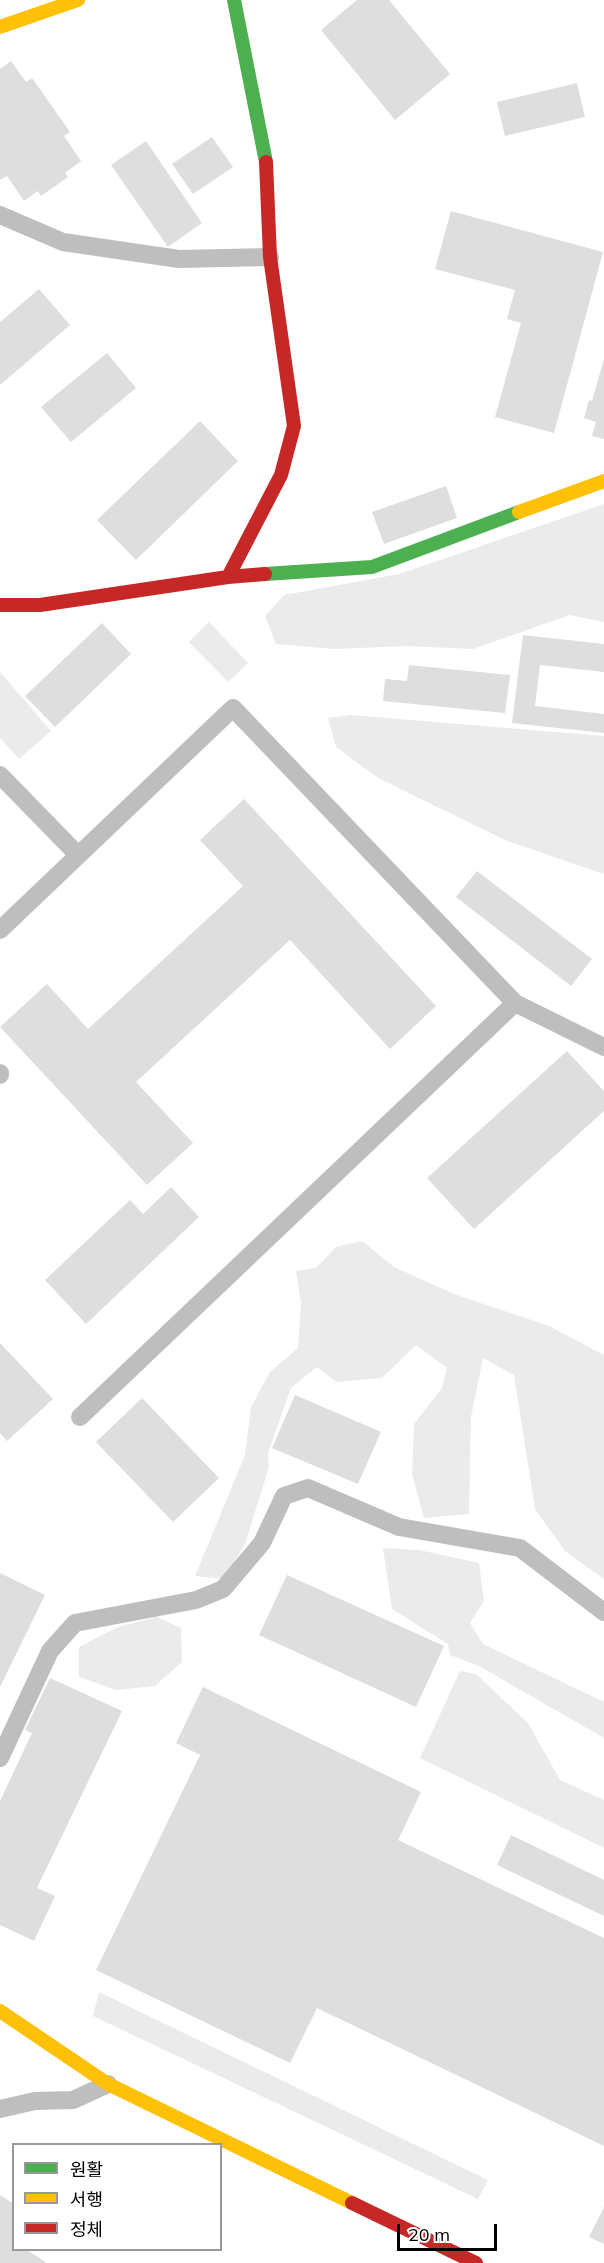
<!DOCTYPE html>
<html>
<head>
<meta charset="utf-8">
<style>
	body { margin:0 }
	#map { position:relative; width:604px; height:2263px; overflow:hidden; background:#fff; font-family:Mulish,"Noto Sans KR",sans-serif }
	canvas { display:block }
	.legend { position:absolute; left:12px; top:2143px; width:210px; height:108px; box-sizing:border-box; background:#fff; border:2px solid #999; margin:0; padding:8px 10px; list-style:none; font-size:18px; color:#000 }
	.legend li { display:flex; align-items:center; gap:12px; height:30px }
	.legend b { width:30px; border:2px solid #999 }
	.scale { position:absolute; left:397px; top:2224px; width:100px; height:27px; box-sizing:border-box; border:3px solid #000; border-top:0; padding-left:8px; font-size:18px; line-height:21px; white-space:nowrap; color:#000; -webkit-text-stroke:4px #fff; paint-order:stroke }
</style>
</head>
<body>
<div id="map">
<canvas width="604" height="2263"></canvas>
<ul class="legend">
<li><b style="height:8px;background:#4caf50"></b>원활</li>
<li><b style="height:8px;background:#ffc107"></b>서행</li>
<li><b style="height:8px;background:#c62828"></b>정체</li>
</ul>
<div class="scale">20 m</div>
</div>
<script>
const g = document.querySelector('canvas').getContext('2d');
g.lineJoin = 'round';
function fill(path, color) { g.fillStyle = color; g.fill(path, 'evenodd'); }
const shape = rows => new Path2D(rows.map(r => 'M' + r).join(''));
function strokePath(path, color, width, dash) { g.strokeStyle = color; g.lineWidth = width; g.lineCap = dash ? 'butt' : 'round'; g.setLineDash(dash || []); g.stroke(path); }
fill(shape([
	[604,504,604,622,570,615,473,649,408,646,334,649,276,644,265,616,284,595,399,574],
	[209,622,248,663,228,682,189,642],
	[0,672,51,731,19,759,0,738],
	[350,715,604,736,604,874,507,841,378,778,336,747,328,718],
	[362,1241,394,1267,454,1294,549,1326,604,1355,604,1579,565,1551,535,1509,514,1375,483,1358,471,1417,469,1514,424,1518,412,1474,414,1424,442,1388,447,1368,416,1345,382,1378,336,1382,317,1367,291,1388,268,1453,269,1467,245,1544,224,1579,195,1576,245,1455,251,1407,270,1372,298,1348,301,1303,296,1271,316,1268,336,1247],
	[383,1548,419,1550,479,1563,484,1601,470,1623,483,1644,604,1702,604,1738,479,1666,450,1655,448,1644,392,1609],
	[157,1617,181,1628,182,1662,155,1686,116,1690,79,1677,79,1647,118,1627],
	[460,1671,476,1674,528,1723,560,1780,604,1800,604,1848,420,1758],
	[99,1992,488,2180,478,2199,93,2016]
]), '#ebebeb');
fill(shape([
	[357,0,389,0,450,74,395,120,321,30],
	[11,61,26,82,32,78,70,132,64,136,81,161,65,173,68,177,41,196,38,191,24,201,7,176,0,180,0,69],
	[577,83,585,117,505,136,497,102],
	[212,137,233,167,193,194,172,164],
	[146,141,202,223,168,247,111,165],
	[451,211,603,252,554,433,495,417,521,323,507,319,515,290,435,269],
	[39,289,70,325,0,385,0,322],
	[107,353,136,388,71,442,41,407],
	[604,359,604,439,592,436,596,422,584,418,589,400,592,401],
	[200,421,238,461,136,560,97,520],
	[446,486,457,518,384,544,372,512],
	[102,623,131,654,55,727,25,696],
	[523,635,604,644,604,672,540,665,535,706,604,714,604,733,512,723],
	[409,665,510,675,505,713,383,701,385,679,407,681],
	[244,799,436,1006,390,1049,290,940,136,1082,193,1143,147,1185,0,1027,47,984,88,1029,243,886,200,840],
	[477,871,592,959,571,986,456,897],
	[567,1051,604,1091,604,1111,474,1229,427,1178],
	[171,1187,199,1217,86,1324,45,1280,130,1200,143,1214],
	[0,1343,53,1399,7,1441,0,1433],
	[295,1395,381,1432,358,1484,272,1448],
	[142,1398,219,1478,173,1522,96,1442],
	[0,1573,45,1595,0,1687],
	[287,1575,444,1646,416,1707,259,1635],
	[50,1678,122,1711,37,1888,55,1896,34,1941,0,1925,0,1801,32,1733,25,1730],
	[203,1687,421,1792,398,1840,604,1938,604,2146,317,2008,290,2063,96,1970,200,1755,176,1743],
	[511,1835,604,1880,604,1916,497,1865],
	[0,2195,14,2204,14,2250,27,2250,47,2263,0,2263],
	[604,2207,604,2244,589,2237]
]), '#dedede');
strokePath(shape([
	[0,215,63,242,179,259,270,257],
	[0,775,78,855],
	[0,930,233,708,515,1003,80,1417],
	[515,1003,604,1047],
	[0,1073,0,1075],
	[0,1758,50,1651,75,1623,196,1600,223,1589,262,1543,284,1496,308,1488,399,1527,520,1548,604,1612],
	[0,2109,35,2101,73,2100,108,2084]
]), '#bebebe', 18);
strokePath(shape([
	[234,0,266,162],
	[265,574,372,567,519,512]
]), '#4caf50', 14);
strokePath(shape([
	[0,27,78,0],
	[519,512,604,481],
	[0,2011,108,2084,352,2203]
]), '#ffc107', 14);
strokePath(shape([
	[228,577,281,475,294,426,270,257,266,162],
	[0,605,40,605,228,577,265,574],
	[352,2203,476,2263]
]), '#c62828', 14);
</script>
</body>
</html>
